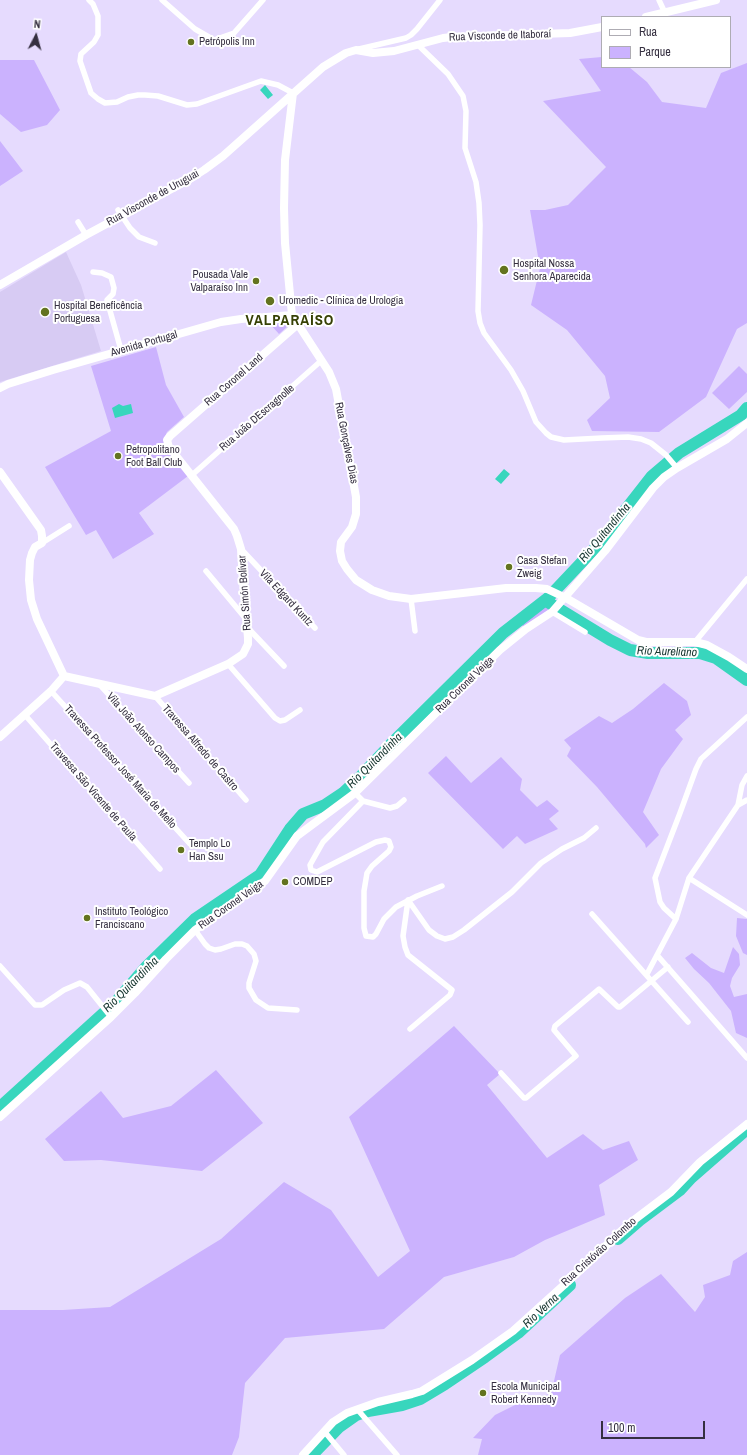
<!DOCTYPE html>
<html>
<head>
<meta charset="utf-8">
<style>
	body { margin:0 }
	#map { position:relative; width:747px; height:1455px; overflow:hidden; background:#e6dbfe; font-family:"Archivo Narrow",sans-serif }
	canvas { display:block }
	.legend { position:absolute; left:601px; top:16px; width:130px; height:52px; box-sizing:border-box; background:#fff; border:1px solid #aeacb3; margin:0; padding:5px 7px; list-style:none; font-size:12px; color:#352f40 }
	.legend li { display:flex; align-items:center; gap:8px; height:20px }
	.legend b { width:20px; border:1px solid #aeacb3 }
	.north { position:absolute; left:16px; top:16px; width:40px; height:40px; -webkit-text-stroke:3px #fff; paint-order:stroke; rotate:6deg; font-size:11px; font-weight:700; line-height:16px; text-align:center; color:#352f40 }
	.north::after { content:''; display:block; margin:auto; width:14px; height:18px; background:#352f40; clip-path:polygon(50% 0,100% 100%,50% 72%,0 100%) }
	.scale { position:absolute; left:601px; top:1421px; width:104px; height:18px; box-sizing:border-box; border:2px solid #352f40; border-top:0; padding-left:5px; font-size:12px; line-height:14px; white-space:nowrap; color:#352f40; -webkit-text-stroke:3px #fff; paint-order:stroke }
</style>
</head>
<body>
<div id="map">
<canvas width="747" height="1455"></canvas>
<ul class="legend">
<li><b style="height:5px;background:#fff"></b>Rua</li>
<li><b style="height:11px;background:#cbb2fe"></b>Parque</li>
</ul>
<div class="north">N</div>
<div class="scale">100 m</div>
</div>
<script>
const g = document.querySelector('canvas').getContext('2d');
g.lineJoin = 'round';
function fill(path, color) { g.fillStyle = color; g.fill(path, 'evenodd'); }
const shape = rows => new Path2D(rows.map(r => 'M' + r).join(''));
function strokePath(path, color, width, dash) { g.strokeStyle = color; g.lineWidth = width; g.lineCap = dash ? 'butt' : 'round'; g.setLineDash(dash || []); g.stroke(path); }
function drawText(font, color, halo, rows, align = 'center') {
  g.font = font + ' "Archivo Narrow",sans-serif'; g.lineWidth = 4; g.setLineDash([]); g.textBaseline = 'middle'; g.strokeStyle = halo; g.fillStyle = color; for (const [text, x, y, turn = 0] of rows) {
    g.save(); g.translate(x, y); g.rotate((+turn || 0) * Math.PI / 180); g.textAlign = isNaN(turn) ? turn : align; if (halo) g.strokeText(text, 0, 0); g.fillText(text, 0, 0); g.restore();
  }
}
fill(shape([
	[66,252,81,285,101,351,0,382,0,292]
]), '#d7cbf3');
fill(shape([
	[602,57,602,67,629,67,647,82,662,102,706,108,721,73,747,63,747,323,737,329,706,397,659,432,592,431,587,420,610,398,605,376,567,330,531,305,540,268,530,210,545,210,568,205,606,167,543,101,601,91,579,59],
	[0,60,34,60,60,110,47,125,21,132,0,114],
	[0,141,23,171,0,186],
	[286,323,289,324,288,326,279,334,270,324],
	[156,347,166,385,184,417,167,432,164,440,164,446,188,476,139,513,154,534,113,559,96,530,86,535,45,467,111,431,91,366],
	[739,366,747,374,747,392,729,409,712,393],
	[545,602,554,608,524,627,520,623],
	[664,683,687,701,691,715,675,730,683,739,661,769,643,812,659,835,646,848,645,844,597,787,567,756,571,748,564,740,599,716,612,723,633,709],
	[446,756,471,783,501,757,522,779,520,790,537,807,547,800,559,811,549,819,558,829,525,844,517,836,503,849,428,773],
	[737,918,747,919,747,955,743,953,736,936],
	[733,947,739,954,740,965,732,978,730,986,734,997,747,994,747,1038,736,1033,731,1011,709,983,694,969,685,958,692,953,711,968,724,973],
	[454,1026,500,1074,487,1085,547,1158,583,1134,603,1150,629,1141,638,1160,599,1185,605,1215,545,1240,514,1257,444,1277,384,1329,285,1338,245,1383,239,1437,232,1455,0,1455,0,1310,63,1310,110,1307,221,1239,284,1182,331,1210,378,1277,410,1251,349,1117],
	[216,1070,263,1123,202,1171,101,1160,64,1161,45,1139,101,1091,123,1118,171,1106],
	[747,1252,747,1455,478,1455,482,1439,473,1438,495,1415,529,1398,551,1394,560,1355,625,1298,661,1274,695,1312,705,1297,703,1285,730,1275,733,1261]
]), '#cbb2fe');
fill(shape([
	[265,85,273,95,268,99,260,90],
	[119,404,123,406,131,404,133,413,115,418,112,408],
	[504,469,510,474,501,484,495,479]
]), '#38d6bd');
strokePath(shape([
	[546,601,610,640,630,650,648,653,700,653,716,658,747,680],
	[0,1107,116,1002,147,966,195,919,260,875,290,829,303,814,325,805,343,793,361,776,391,744,503,633,548,598,598,545,652,476,679,453,741,415,747,408],
	[618,1239,640,1220,680,1190,691,1178,747,1129],
	[312,1455,339,1427,356,1415,368,1411,402,1405,420,1399,445,1384,485,1357,518,1333,570,1285]
]), '#38d6bd', 12);
strokePath(shape([
	[89,0,93,4,98,16,98,35,94,42,81,54,80,61,91,93,98,99,105,103,117,102,128,97,138,95,145,95,158,96,187,105,197,104,261,81,278,85,293,93],
	[162,0,195,29,214,40,234,33,263,0],
	[659,0,665,13],
	[418,45,448,74,463,96,466,111,465,148,476,182,479,203,480,225,478,311,480,323,484,333,511,370,523,391,536,422,546,433,551,437,564,440,602,438,628,437,641,439,651,443,666,455,677,468],
	[359,49,406,38,411,35,417,29,440,0],
	[118,210,130,228,139,237,155,243],
	[78,222,86,235],
	[93,272,102,273,111,277,114,288,113,294,107,300,121,350],
	[192,475,322,360],
	[42,543,69,526],
	[241,549,315,628],
	[206,571,246,619],
	[411,599,415,631],
	[552,612,585,632],
	[247,627,284,666],
	[695,642,747,579],
	[228,664,275,718,280,721,285,720,300,710],
	[99,684,189,783],
	[51,691,190,844],
	[155,696,246,800],
	[25,715,160,869],
	[355,793,363,801,323,842,310,865,311,870,317,872,376,842,385,840,389,841,391,847,389,851,372,866,367,873,364,891,364,928,366,936,373,937,376,934,384,919,396,907,417,896,442,886],
	[363,801,390,808,397,806,404,800],
	[738,805,747,800],
	[689,878,747,915],
	[408,900,429,930,437,936,445,939,453,937,464,930,512,892,541,863,562,849,584,838,596,828],
	[408,900,403,936,405,947,408,955,452,990,450,995,410,1029],
	[592,914,688,1022],
	[676,919,664,908,660,902,655,878,680,813,696,769,701,759,747,717],
	[195,930,205,944,209,948,215,950,221,949,235,944,242,944,247,946,254,954,256,961,249,983,249,988,256,1000,268,1008,297,1010],
	[657,955,747,1058],
	[0,966,35,1005,42,1005,64,990,80,983,87,987,111,1017],
	[647,974,676,919,689,878,738,805,742,785,747,776],
	[501,1073,524,1098,526,1098,576,1056,554,1030,555,1026,599,989,618,1007,620,1007,668,967],
	[357,1409,397,1455],
	[324,1431,344,1455]
]), '#fff', 5.5);
strokePath(shape([
	[646,17,716,0],
	[293,93,285,160,284,208,285,243,292,315,329,372,336,389,356,497,356,514,352,527,341,542,340,551,342,561,347,569,356,580,372,590,389,596,411,599,506,588,536,588,547,589,566,598,638,640,646,642,695,642,707,645,729,657,747,669],
	[0,285,86,235,190,179,204,170,223,156,323,67,346,53,356,50,373,53,394,51,443,38,452,37,570,33,602,27],
	[0,388,8,384,53,370,221,322,241,319,292,315],
	[0,472,41,530,42,536,42,543,35,547,32,553,30,560,29,580,31,600,37,619,64,676],
	[64,676,155,696,228,664,243,654,248,644,248,638,243,582,241,549,237,536,234,529,169,447,167,440,170,436,298,324],
	[0,737,51,691,64,676],
	[0,1117,111,1017,135,993,166,959,195,930,265,881,297,836,355,793,500,650,526,629,552,612,605,551,653,488,664,477,677,468,727,439,747,423],
	[303,1455,333,1422,347,1413,378,1402,412,1394,422,1391,472,1360,513,1331,575,1275,630,1223,671,1192,700,1162,747,1124]
]), '#fff', 8);
for (const [x, y, r, color] of [
	[191,42,4,"#63731f"],
	[504,270,5,"#63731f"],
	[256,281,4,"#63731f"],
	[270,301,5,"#63731f"],
	[45,312,5,"#63731f"],
	[118,456,4,"#63731f"],
	[509,567,4,"#63731f"],
	[181,850,4,"#63731f"],
	[285,882,4,"#63731f"],
	[87,918,4,"#63731f"],
	[483,1393,4,"#63731f"]
]) { const dot = new Path2D(); dot.arc(x, y, r, 0, 2 * Math.PI); g.fillStyle = color; g.fill(dot); strokePath(dot, '#fff', 1.5); }
drawText('11px', '#352f40', '#fff', [
	["Rua Visconde de Itaboraí",500,36,-2],
	["Rua Visconde de Uruguai",153,198,-29],
	["Avenida Portugal",144,344,-16],
	["Rua Coronel Land",234,380,-41],
	["Rua João D´Escragnolle",257,418,-41],
	["Rua Gonçalves Dias",346,443,79],
	["Rua Simón Bolívar",245,593,-94],
	["Vila Edgard Kuntz",286,598,47],
	["Rua Coronel Veiga",465,685,-44],
	["Vila João Alonso Campos",143,733,48],
	["Travessa Alfredo de Castro",200,748,49],
	["Travessa Professor José Maria de Mello",120,767,48],
	["Travessa São Vicente de Paula",93,792,49],
	["Rua Coronel Veiga",231,905,-35],
	["Rua Cristóvão Colombo",599,1252,-42]
]);
drawText('11px', '#352f40', '#fff', [
	["Petrópolis Inn",199,42],
	["Hospital Nossa",513,264],
	["Senhora Aparecida",513,277],
	["Pousada Vale",248,275,"right"],
	["Valparaíso Inn",248,288,"right"],
	["Uromedic - Clínica de Urologia",279,301],
	["Hospital Beneficência",54,306],
	["Portuguesa",54,319],
	["Petropolitano",126,450],
	["Foot Ball Club",126,463],
	["Casa Stefan",517,561],
	["Zweig",517,574],
	["Templo Lo",189,844],
	["Han Ssu",189,857],
	["COMDEP",293,882],
	["Instituto Teológico",95,912],
	["Franciscano",95,925],
	["Escola Municipal",491,1387],
	["Robert Kennedy",491,1400]
], 'left');
drawText('italic 12px', '#173630', '#fff', [
	["Rio Quitandinha",605,533,-50],
	["Rio Aureliano",667,652,2],
	["Rio Quitandinha",375,761,-45],
	["Rio Quitandinha",131,985,-45],
	["Rio Verna",541,1311,-43]
]);
g.letterSpacing = '1px';
drawText('bold 15px', '#374105', '#fff', [
	["VALPARAÍSO",290,321]
]);
g.letterSpacing = '0px';
</script>
</body>
</html>
